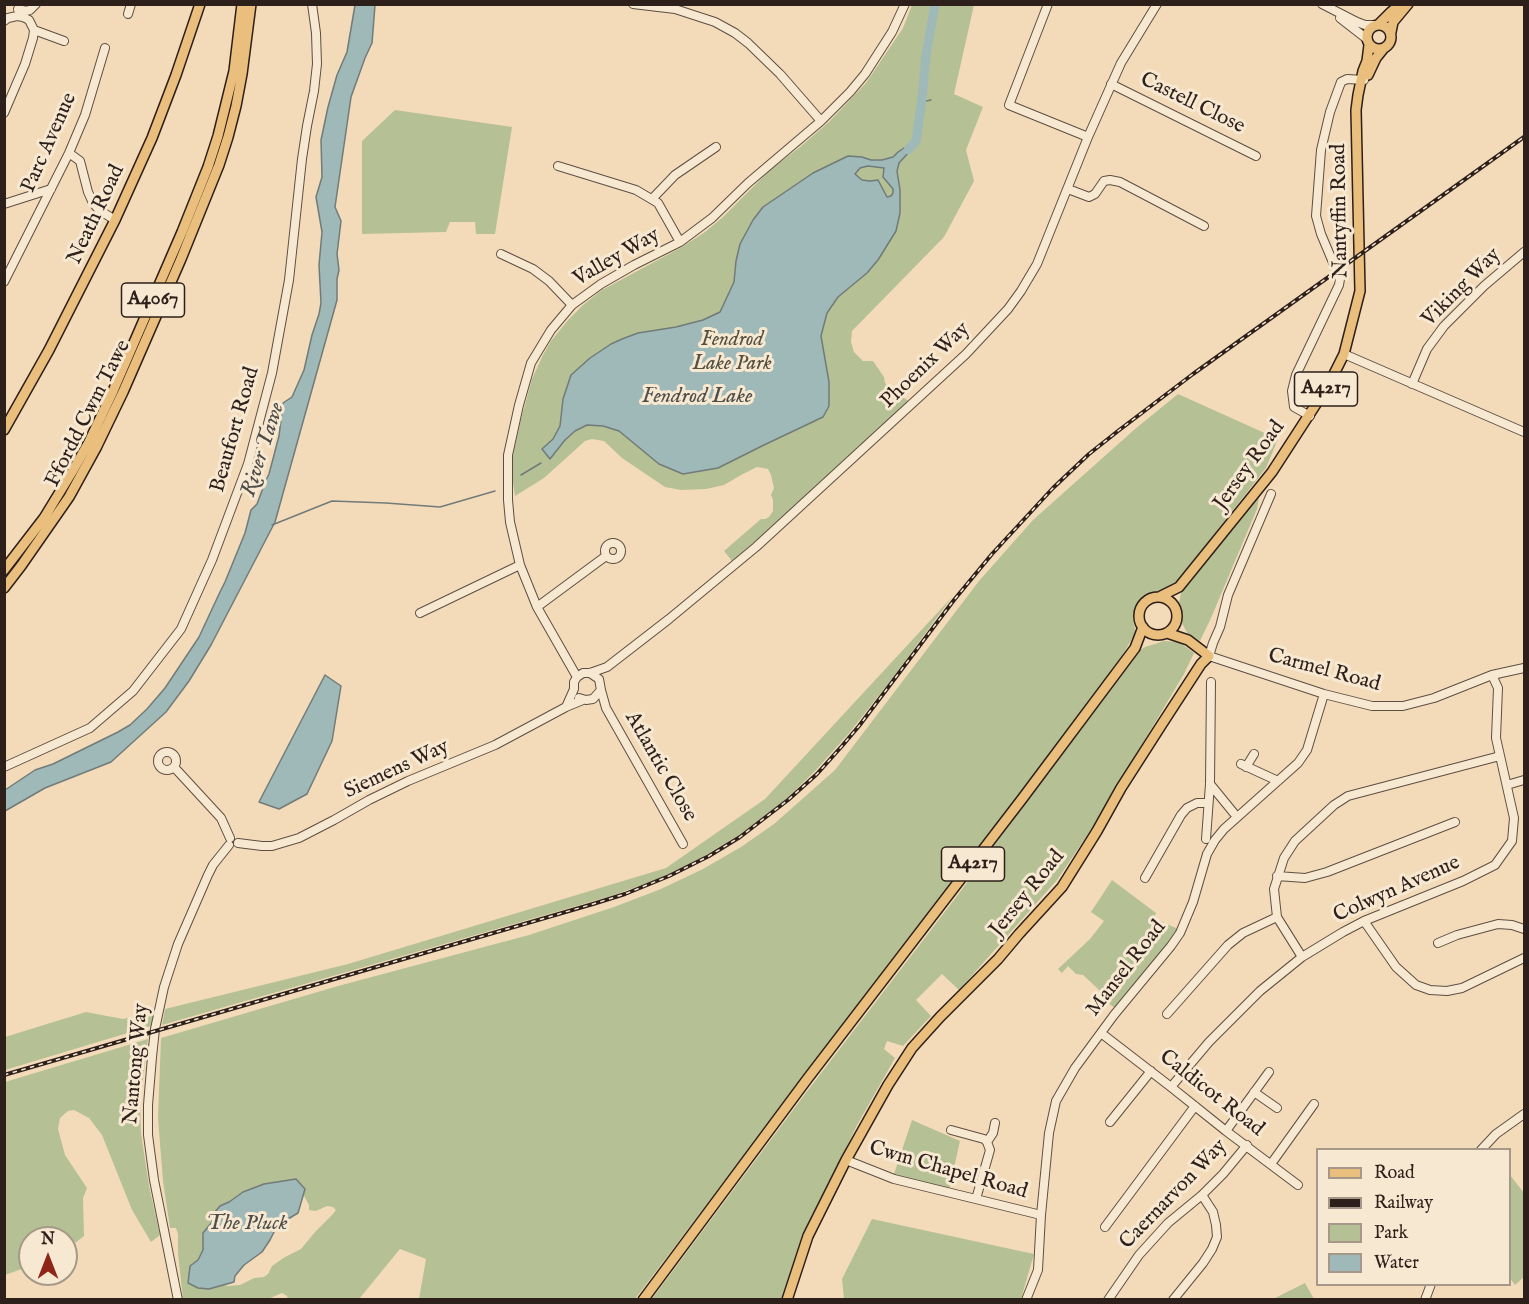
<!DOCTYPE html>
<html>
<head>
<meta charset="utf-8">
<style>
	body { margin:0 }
	#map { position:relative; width:1529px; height:1304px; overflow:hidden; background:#f3dbb9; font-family:"IM FELL English",serif }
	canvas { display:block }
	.frame { position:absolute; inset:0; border:6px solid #2d1f1a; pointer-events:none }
	.legend { position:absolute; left:1316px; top:1148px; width:195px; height:138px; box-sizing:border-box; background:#f7e8d2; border:2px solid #a69888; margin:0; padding:8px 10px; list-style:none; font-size:18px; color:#2d1f1a }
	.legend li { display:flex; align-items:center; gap:12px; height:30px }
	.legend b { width:30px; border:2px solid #a69888 }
	.north { position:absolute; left:18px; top:1226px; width:60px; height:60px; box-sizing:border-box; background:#f7e8d2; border:2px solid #a69888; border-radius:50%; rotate:0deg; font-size:16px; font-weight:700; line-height:24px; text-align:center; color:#2d1f1a }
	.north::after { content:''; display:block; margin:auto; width:21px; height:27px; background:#8f2418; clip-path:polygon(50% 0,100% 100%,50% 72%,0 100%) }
</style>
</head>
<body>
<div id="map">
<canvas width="1529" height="1304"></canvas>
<div class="frame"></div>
<ul class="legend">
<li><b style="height:8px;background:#eabe7c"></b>Road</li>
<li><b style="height:8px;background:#2d1f1a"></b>Railway</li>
<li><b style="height:16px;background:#b5c194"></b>Park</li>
<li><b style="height:16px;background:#9eb9b8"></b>Water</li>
</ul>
<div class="north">N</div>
</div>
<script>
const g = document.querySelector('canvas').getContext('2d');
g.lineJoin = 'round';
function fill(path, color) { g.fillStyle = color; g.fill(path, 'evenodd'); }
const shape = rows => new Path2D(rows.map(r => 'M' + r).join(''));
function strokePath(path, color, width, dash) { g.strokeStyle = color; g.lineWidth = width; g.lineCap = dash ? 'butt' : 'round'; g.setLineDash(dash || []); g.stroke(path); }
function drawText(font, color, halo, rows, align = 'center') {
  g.font = font + ' "IM FELL English",serif'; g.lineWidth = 6; g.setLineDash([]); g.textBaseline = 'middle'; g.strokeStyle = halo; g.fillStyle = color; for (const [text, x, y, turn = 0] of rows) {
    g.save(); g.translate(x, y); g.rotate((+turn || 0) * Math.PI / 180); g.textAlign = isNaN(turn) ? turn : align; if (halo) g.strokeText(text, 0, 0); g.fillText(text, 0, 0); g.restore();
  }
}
fill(shape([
	[912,5,974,5,954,94,983,107,966,150,974,181,944,237,852,331,851,342,854,352,863,361,873,361,884,377,885,383,908,401,799,504,732,561,724,551,761,519,765,519,769,517,773,511,773,500,771,495,774,488,771,475,768,469,757,467,741,475,724,485,706,489,681,490,665,487,622,458,604,441,592,439,585,441,544,478,515,496,512,476,513,455,521,419,532,379,543,355,551,341,569,319,583,305,602,290,682,247,705,232,723,217,770,170,800,147,830,121,866,83,903,28],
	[395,110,512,127,495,234,476,234,475,222,450,222,446,232,362,234,362,141],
	[1178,394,1278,439,1266,468,1175,584,1166,590,1148,595,1140,600,1135,608,1133,617,1135,631,1133,637,1122,656,1051,753,897,952,635,1299,419,1299,426,1259,400,1249,359,1299,288,1299,287,1296,282,1293,268,1299,183,1299,178,1253,178,1234,176,1228,170,1228,163,1181,160,1144,158,1118,161,1038,338,986,529,935,614,907,661,889,703,869,741,847,774,824,835,770,979,581,1033,520,1135,429],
	[296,1179,305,1189,303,1194,309,1205,309,1210,316,1211,327,1206,333,1207,336,1210,332,1215,315,1232,301,1249,285,1257,272,1266,268,1274,264,1277,254,1278,240,1285,228,1286,224,1285,209,1289,190,1266,198,1260,203,1250,203,1233,212,1222,214,1213,222,1205,230,1202,244,1191,264,1184],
	[1260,492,1257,509,1211,618,1200,641,1188,634,1181,622,1179,604,1181,592,1184,586],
	[952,597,894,676,850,732,816,770,780,805,739,835,701,858,656,880,611,896,162,1025,165,1009,348,964,666,868,765,799],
	[1164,641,1179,642,1194,653,1184,674,1092,828,1057,880,959,990,942,974,916,1000,931,1016,903,1046,887,1041,884,1049,895,1058,856,1127,804,1238,783,1299,651,1300,802,1098,957,896,1136,653,1145,647],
	[1112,880,1156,913,1154,918,1178,929,1169,945,1117,1009,1109,1004,1111,1001,1083,975,1076,974,1068,966,1062,973,1058,969,1090,939,1104,921,1091,912],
	[86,1012,123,1019,154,1012,151,1026,5,1070,5,1037],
	[148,1039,140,1104,141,1133,149,1186,160,1235,151,1242,132,1210,102,1135,89,1118,74,1110,68,1111,60,1118,58,1129,65,1155,87,1188,83,1198,84,1236,66,1250,66,1238,30,1238,30,1266,5,1275,5,1082],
	[912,1120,960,1141,949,1190,893,1177],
	[1510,1175,1524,1193,1524,1277,1515,1285,1510,1278],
	[872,1219,1034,1254,1021,1299,844,1299,842,1279],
	[1305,1283,1314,1299,1273,1299]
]), '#b5c194');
const water = shape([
	[355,5,375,5,372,43,365,58,351,97,335,207,341,221,337,254,339,270,337,279,337,300,275,522,211,645,189,681,166,712,111,762,45,788,5,811,5,790,35,770,53,764,118,732,130,725,147,709,165,688,199,637,220,592,225,582,245,533,251,510,257,504,266,480,269,474,279,436,283,403,292,397,304,370,312,335,319,314,321,303,319,265,322,232,316,197,322,177,321,140,328,107,337,75,347,52,355,5],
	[904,148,908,150,909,152,899,163,897,171,900,190,900,213,896,231,878,260,867,273,838,297,827,313,821,336,829,382,829,406,823,417,764,445,718,468,683,474,659,464,619,431,603,426,587,425,575,431,565,440,550,459,542,449,553,439,560,426,563,399,571,375,590,358,611,344,622,339,638,333,676,327,703,320,720,312,734,282,736,261,740,244,753,220,763,207,813,173,848,156,862,157,871,160,882,160,893,157,898,152,904,148],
	[868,166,884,168,883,177,893,189,893,193,891,196,887,197,878,180,870,181,862,180,855,174,860,168,868,166],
	[325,675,341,686,332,741,307,794,279,809,259,802,325,675],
	[296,1179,305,1189,298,1213,283,1222,276,1228,270,1240,262,1252,244,1265,235,1276,234,1282,209,1289,198,1288,188,1283,190,1266,198,1260,203,1250,203,1233,212,1222,214,1213,220,1206,229,1202,243,1192,264,1184,296,1179]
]);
fill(water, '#9eb9b8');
strokePath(water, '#717b79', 1.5);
strokePath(shape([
	[921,105,926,101,931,100],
	[521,475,541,463],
	[272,525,332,501,386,503,440,507,495,491]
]), '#717b79', 1.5);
strokePath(shape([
	[908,150,916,141,922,99,926,55,935,4]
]), '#9eb9b8', 9);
const minor = shape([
	[633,4,675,9,715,22,735,33,748,43,780,74,821,121],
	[1048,4,1009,105,1088,137],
	[1322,4,1357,22,1365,25,1376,25],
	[18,9,26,11,30,10,36,4],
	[128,14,131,4],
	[1340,18,1367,39],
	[4,21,8,18,17,16,23,17,29,20,34,30,33,38,25,64,4,113],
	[34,30,64,41],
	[1111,84,1256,156],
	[69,153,80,161,88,192,93,203,99,210,115,220],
	[558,166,636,190,658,203,680,242],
	[1068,189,1089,197,1095,194,1104,181,1110,180,1120,182,1204,226],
	[652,199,675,175,716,147],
	[4,204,51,189],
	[501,254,533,269,549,281,572,305],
	[4,282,69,153,85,115,105,48],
	[1344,354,1524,432],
	[1412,384,1427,349,1444,326,1484,286,1524,252],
	[1310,416,1294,407,1292,391,1296,375,1339,285,1340,279,1321,234,1316,216,1321,150,1330,112,1341,82,1347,79,1364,80],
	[1271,494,1228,595,1220,627,1213,643,1209,656,1324,694,1372,706,1403,706,1434,698,1492,675,1524,668],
	'605 551a8 8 0 1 1 16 0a8 8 0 1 1-16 0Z',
	[537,607,606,556],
	[420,613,520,565],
	[577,677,537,607,520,565,510,522,508,500,508,455,519,405,531,363,551,330,572,305,601,284,634,265,680,242,712,218,748,183,821,121,850,92,865,74,892,32,905,4],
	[601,690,606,708,683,844],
	[579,698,586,700,593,699,601,690,599,679,590,673],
	[566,707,574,689,574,682,577,677,583,673,590,673,607,667,669,619,756,547,966,354,1008,309,1021,291,1037,264,1088,137,1121,63,1157,4],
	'158 761a9 9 0 1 1 18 0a9 9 0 1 1-18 0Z',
	[1241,764,1278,781],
	[4,767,90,728,133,691,181,629,212,560,248,464,272,373,289,280,302,159,307,126,314,91,317,64,316,33,312,4],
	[174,767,221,818,230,838],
	[1246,767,1254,754],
	[1210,784,1237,817],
	[1507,785,1524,780],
	[1206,839,1210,784,1211,682],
	[238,843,262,846,272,846,299,838,334,820,369,800,408,781,495,745,566,707,583,700],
	[1277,876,1305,878,1327,872,1455,822],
	[1145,878,1181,815,1187,808,1197,803,1208,803],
	[1364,921,1396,967,1416,985,1430,990,1447,991,1462,988,1524,958],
	[1438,943,1457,935,1498,924,1512,925,1524,929],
	[1302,957,1277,917,1274,889,1284,858,1295,841,1334,805,1348,796,1500,756],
	[1167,1014,1228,945,1243,933,1277,917],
	[1101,1033,1171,1087,1226,1131,1298,1185],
	[1171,1087,1209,1042,1260,991,1302,957,1343,932,1364,921,1463,881,1495,865,1512,841,1514,818,1496,738,1498,688,1492,675],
	[1254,1092,1277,1108],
	[1110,1122,1151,1071],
	[951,1130,984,1139,987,1142,990,1150,976,1199],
	[1226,1131,1269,1072],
	[987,1142,993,1133,995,1123],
	[1481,1150,1496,1134,1524,1114],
	[846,1160,894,1179,1041,1215],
	[1271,1164,1314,1104],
	[1105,1227,1195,1106],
	[178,1300,154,1180,148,1135,148,1105,152,1057,155,1029,164,987,178,944,208,875,213,865,229,845],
	[1026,1300,1038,1270,1041,1215,1049,1133,1056,1101,1075,1068,1114,1015,1171,946,1180,933,1193,902,1207,854,1215,840,1224,829,1298,763,1307,750,1324,694],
	[1108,1300,1139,1255,1168,1223,1202,1195,1223,1174,1247,1145],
	[1173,1300,1203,1263,1212,1249,1217,1237,1216,1225,1213,1212,1202,1195],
	[1425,1300,1431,1284]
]);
const major = shape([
	[1379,24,1391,12,1401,4],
	'1367 37a12 12 0 1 1 24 0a12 12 0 1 1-24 0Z',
	[1391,32,1393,22,1408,4],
	[1368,75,1376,58,1384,48],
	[4,430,49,350,115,220,152,138,176,75,200,4],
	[4,570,44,518,72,472,89,442,113,391,182,232,208,167,218,136,234,71,242,4],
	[4,588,21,566,69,497,97,446,123,392,181,259,219,165,228,137,236,106,242,74,251,4],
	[1159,597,1179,587,1272,472,1329,384,1344,354,1360,291,1356,110,1358,95,1363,71,1367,61,1369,45],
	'1139 616a19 19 0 1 1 38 0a19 19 0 1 1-38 0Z',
	[643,1300,808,1078,1022,799,1135,648,1143,627],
	[787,1300,808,1236,846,1160,888,1085,912,1048,940,1017,998,959,1019,934,1062,887,1097,831,1121,788,1162,724,1201,664,1209,656,1188,640,1167,633]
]);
strokePath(minor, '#5e4e42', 10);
strokePath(major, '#2d1f1a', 12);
strokePath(minor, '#f7e8d2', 8);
strokePath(major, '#eabe7c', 9);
const rail = shape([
	[4,1075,593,904,625,894,669,876,709,856,740,837,788,800,817,774,842,746,859,726,954,600,992,554,1053,488,1089,454,1118,431,1193,374,1524,137]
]);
strokePath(rail, '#2d1f1a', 4);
strokePath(rail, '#f7e8d2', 1.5, [4.5]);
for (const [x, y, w] of [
	[153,300,63],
	[1326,389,63],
	[973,864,63]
]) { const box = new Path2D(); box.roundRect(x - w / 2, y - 17, w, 34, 4.5); g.fillStyle = '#f7e8d2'; g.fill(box); strokePath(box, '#2d1f1a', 1.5); }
drawText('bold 20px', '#2d1f1a', null, [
	["A4067",153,300],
	["A4217",1326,389],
	["A4217",973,864]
]);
drawText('21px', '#2d1f1a', '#f7e8d2', [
	["Castell Close",1192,104,26],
	["Parc Avenue",50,143,-66],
	["Nantyffin Road",1341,211,-91],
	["Neath Road",97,215,-65],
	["Valley Way",617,258,-30],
	["Viking Way",1462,288,-45],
	["Phoenix Way",926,366,-44],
	["Ffordd Cwm Tawe",89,414,-63],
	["Beaufort Road",236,430,-74],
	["Jersey Road",1250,466,-54],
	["Carmel Road",1324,671,15],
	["Atlantic Close",660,767,60],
	["Siemens Way",397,770,-25],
	["Colwyn Avenue",1397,890,-24],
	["Jersey Road",1028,894,-51],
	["Mansel Road",1127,969,-52],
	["Nantong Way",137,1064,-85],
	["Caldicot Road",1211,1094,38],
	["Cwm Chapel Road",948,1171,16],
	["Caernarvon Way",1174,1195,-46]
]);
drawText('italic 21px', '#56503f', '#f7e8d2', [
	["Fendrod",732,341],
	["Lake Park",732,365]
]);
drawText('italic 22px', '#4f4d49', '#f7e8d2', [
	["Fendrod Lake",697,397],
	["River Tawe",264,450,-72],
	["The Pluck",247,1224]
]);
</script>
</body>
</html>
